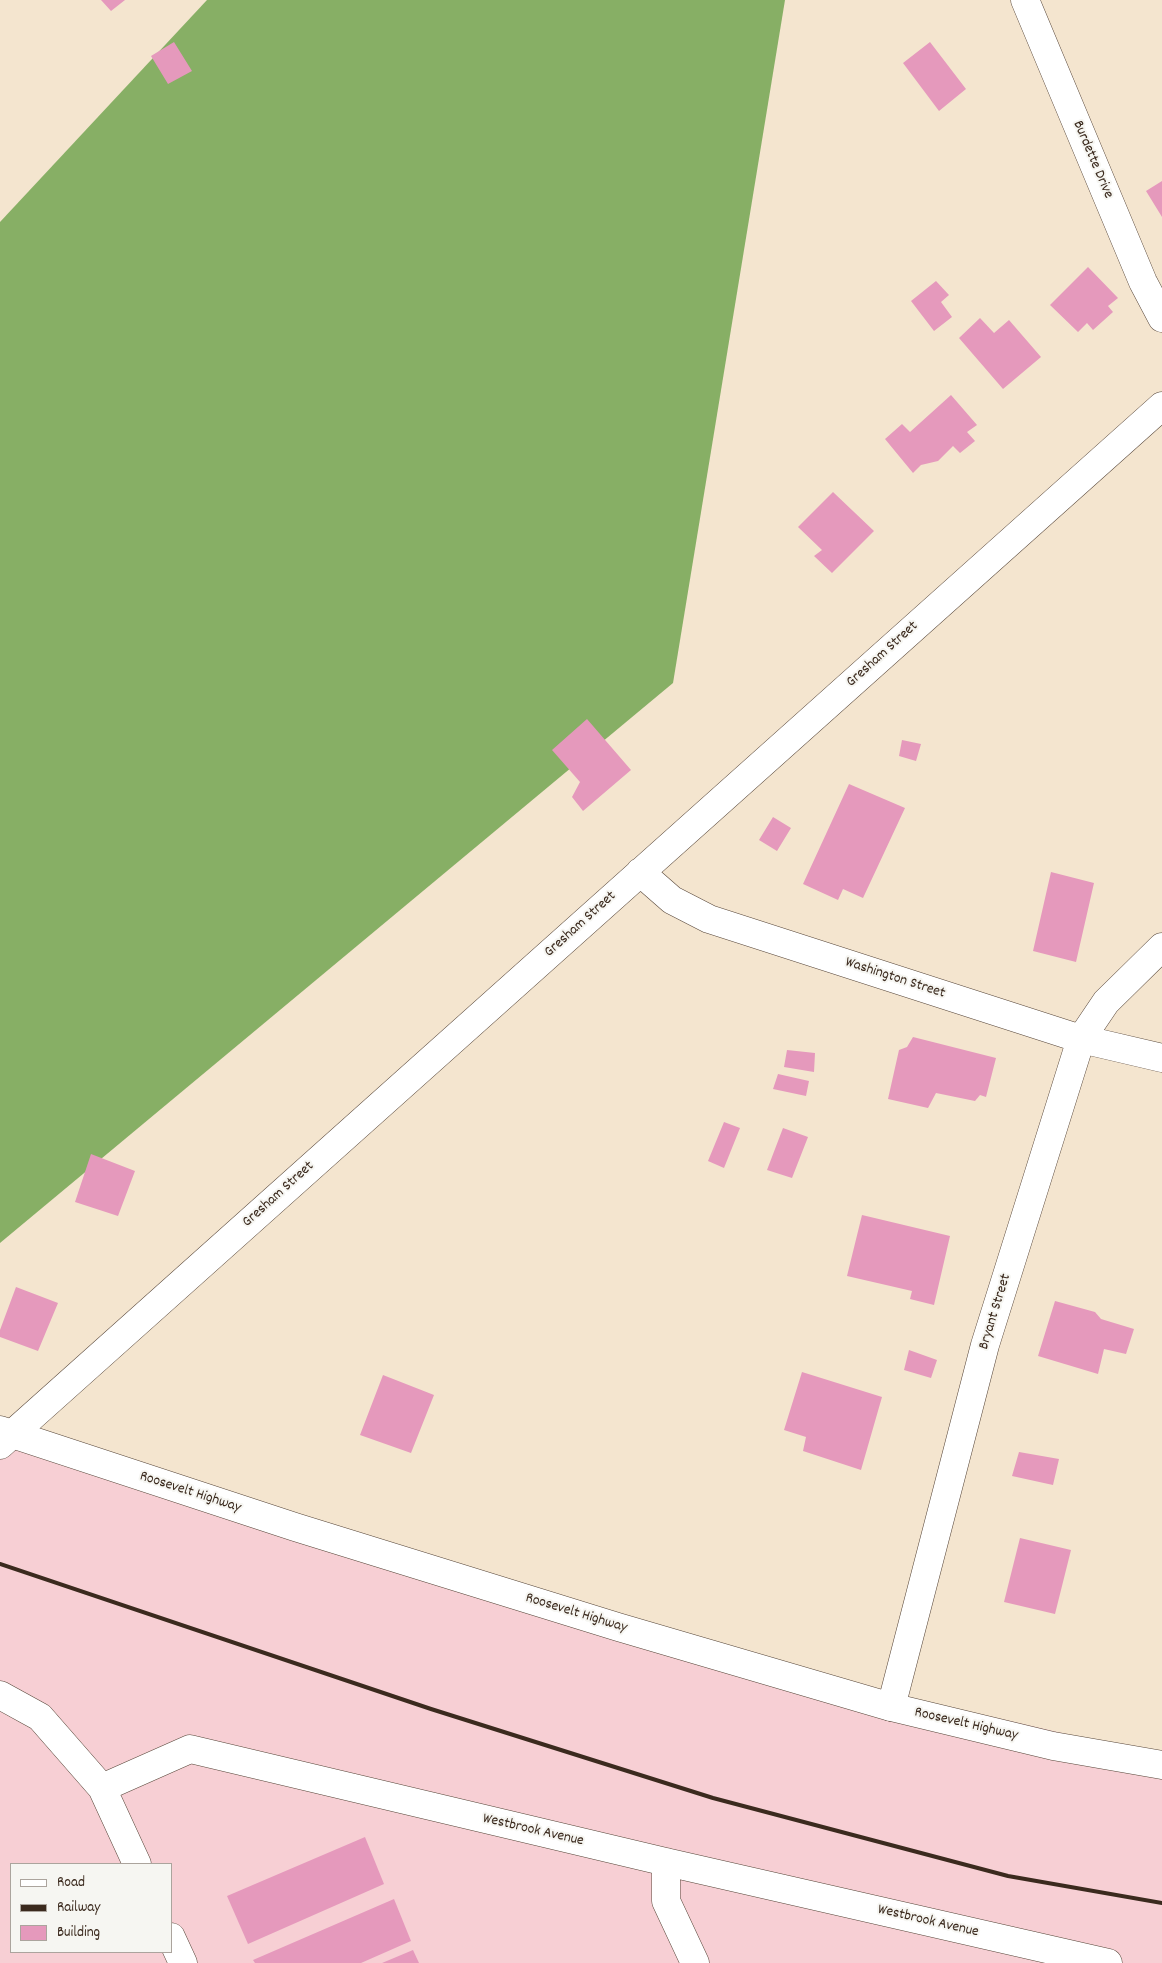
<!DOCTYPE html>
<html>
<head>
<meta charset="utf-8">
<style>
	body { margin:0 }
	#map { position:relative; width:1162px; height:1963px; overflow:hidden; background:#f4e5cf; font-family:Dekko,sans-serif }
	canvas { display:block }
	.legend { position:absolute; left:10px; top:1863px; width:162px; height:90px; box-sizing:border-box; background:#f6f6f2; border:1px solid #aba49d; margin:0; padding:6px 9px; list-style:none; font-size:15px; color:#3b2a1e }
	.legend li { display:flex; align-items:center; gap:10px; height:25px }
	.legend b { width:25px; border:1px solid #aba49d }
</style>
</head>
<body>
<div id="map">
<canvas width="1162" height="1963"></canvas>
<ul class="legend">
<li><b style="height:6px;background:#fff"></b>Road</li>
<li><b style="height:6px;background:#3b2a1e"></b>Railway</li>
<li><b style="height:14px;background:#e599bc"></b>Building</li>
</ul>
</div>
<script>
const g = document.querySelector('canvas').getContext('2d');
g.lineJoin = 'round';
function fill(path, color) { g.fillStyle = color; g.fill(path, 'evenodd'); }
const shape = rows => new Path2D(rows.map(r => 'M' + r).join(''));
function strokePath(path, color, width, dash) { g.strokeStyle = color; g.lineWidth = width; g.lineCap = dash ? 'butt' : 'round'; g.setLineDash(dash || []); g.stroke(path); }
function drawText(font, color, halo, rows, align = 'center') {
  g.font = font + ' Dekko,sans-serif'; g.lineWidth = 4; g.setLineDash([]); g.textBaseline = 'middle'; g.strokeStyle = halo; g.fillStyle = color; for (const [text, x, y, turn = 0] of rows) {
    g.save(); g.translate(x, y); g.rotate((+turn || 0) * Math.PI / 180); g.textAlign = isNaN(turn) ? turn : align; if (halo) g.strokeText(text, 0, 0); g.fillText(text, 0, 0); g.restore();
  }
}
fill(shape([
	[0,1438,533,1611,1162,1756,1162,1963,0,1963],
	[11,1864,171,1864,171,1952,11,1952]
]), '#f7cfd4');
fill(shape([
	[207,0,785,0,673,683,0,1243,0,222]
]), '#87af65');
fill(shape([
	[101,0,125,0,111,11],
	[174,42,192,71,168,84,151,56],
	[930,42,966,89,939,111,903,63],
	[1162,181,1162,217,1146,191],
	[1088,267,1118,298,1108,306,1113,312,1093,330,1087,323,1078,332,1050,305],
	[936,281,949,295,941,302,952,317,934,331,911,301],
	[980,318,994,333,1009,320,1041,357,1003,389,959,338],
	[951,395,977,425,967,432,975,441,960,453,953,446,938,461,921,465,913,473,885,439,902,424,910,432],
	[833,492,874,531,832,573,814,556,822,550,798,527],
	[587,719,631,770,583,811,572,797,580,782,552,750],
	[902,740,921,744,916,761,899,756],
	[849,784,905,808,863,898,843,889,838,900,803,884],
	[773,817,791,828,777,851,759,840],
	[1051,872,1094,883,1076,962,1033,951],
	[913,1037,996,1058,986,1097,980,1095,975,1101,936,1093,928,1108,888,1099,899,1050,907,1047],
	[787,1050,815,1053,814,1072,784,1067],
	[778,1074,809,1081,806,1096,773,1089],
	[724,1122,740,1128,724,1168,708,1161],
	[783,1128,808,1137,792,1178,767,1170],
	[91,1154,135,1171,118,1216,75,1202],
	[862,1215,950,1236,934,1305,910,1299,912,1291,847,1276],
	[16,1287,58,1303,38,1351,0,1337,0,1330],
	[1055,1301,1095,1312,1101,1319,1134,1329,1126,1354,1104,1349,1098,1374,1038,1356],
	[909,1350,937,1360,931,1378,904,1370],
	[802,1372,882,1397,861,1470,803,1451,806,1437,784,1430],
	[383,1375,434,1395,411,1453,360,1435],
	[1019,1452,1059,1459,1053,1485,1012,1476],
	[1020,1538,1071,1550,1055,1614,1004,1602],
	[365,1837,384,1884,248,1944,227,1896],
	[394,1899,411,1941,361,1963,255,1963,253,1960],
	[413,1950,419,1963,382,1963]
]), '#e599bc');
const minor = shape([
	[1025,0,1143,282,1162,318],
	[640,872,672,900,709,919,1081,1039,1162,1058],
	[0,1445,1162,406],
	[0,1695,40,1717,102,1788,190,1749,666,1862,1108,1963],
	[891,1707,985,1345,1081,1039,1106,1002,1162,947],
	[102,1788,137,1864],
	[666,1862,666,1901,695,1963],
	[171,1937,183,1963]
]);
const major = shape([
	[0,1430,295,1527,618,1627,891,1707,1053,1746,1162,1765]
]);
strokePath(minor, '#574639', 29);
strokePath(major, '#574639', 29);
strokePath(minor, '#fff', 28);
strokePath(major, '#fff', 28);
strokePath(shape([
	[0,1564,431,1709,713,1798,1008,1876,1162,1903]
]), '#3b2a1e', 4);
drawText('15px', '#3b2a1e', '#f6f6f2', [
	["Burdette Drive",1092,160,67],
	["Gresham Street",883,655,-42],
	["Gresham Street",581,925,-42],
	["Washington Street",895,979,18],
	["Gresham Street",279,1195,-42],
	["Bryant Street",996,1312,-73],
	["Roosevelt Highway",190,1493,18],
	["Roosevelt Highway",576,1614,17],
	["Roosevelt Highway",966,1725,13],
	["Westbrook Avenue",533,1831,13],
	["Westbrook Avenue",928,1922,13]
]);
</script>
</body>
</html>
